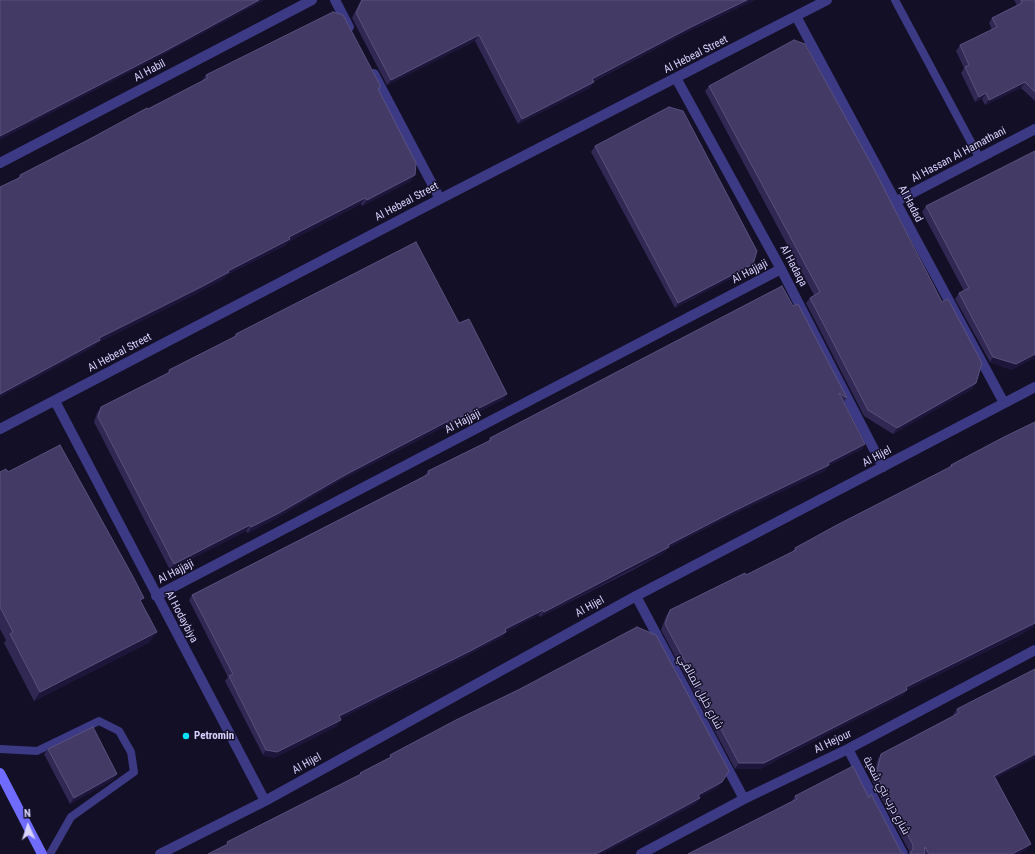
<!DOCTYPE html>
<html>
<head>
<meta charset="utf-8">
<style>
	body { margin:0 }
	#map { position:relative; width:1035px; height:854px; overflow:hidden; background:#130f26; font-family:"Roboto Condensed",sans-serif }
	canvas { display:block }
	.north { position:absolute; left:8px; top:806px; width:40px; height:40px; -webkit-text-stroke:3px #130f26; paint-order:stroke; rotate:357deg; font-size:11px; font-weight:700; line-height:16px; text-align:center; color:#d9d4ff }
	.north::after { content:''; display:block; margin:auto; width:14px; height:18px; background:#d9d4ff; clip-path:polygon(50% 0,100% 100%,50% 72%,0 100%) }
</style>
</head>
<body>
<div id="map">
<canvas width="1035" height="854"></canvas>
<div class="north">N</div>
</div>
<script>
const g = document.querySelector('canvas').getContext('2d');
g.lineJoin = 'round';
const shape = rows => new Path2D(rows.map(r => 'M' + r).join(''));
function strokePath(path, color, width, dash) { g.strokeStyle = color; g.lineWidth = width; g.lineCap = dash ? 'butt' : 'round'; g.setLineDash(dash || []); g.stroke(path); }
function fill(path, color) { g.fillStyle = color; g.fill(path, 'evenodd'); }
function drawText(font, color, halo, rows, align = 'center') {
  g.font = font + ' "Roboto Condensed",Cairo,sans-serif'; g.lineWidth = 3; g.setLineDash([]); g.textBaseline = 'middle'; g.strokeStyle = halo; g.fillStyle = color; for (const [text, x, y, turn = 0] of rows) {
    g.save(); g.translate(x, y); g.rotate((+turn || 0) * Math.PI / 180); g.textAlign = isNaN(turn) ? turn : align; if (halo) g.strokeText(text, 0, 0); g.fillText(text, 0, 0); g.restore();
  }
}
strokePath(shape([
	[895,0,979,157],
	[0,749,37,751,99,721,119,731,131,752,134,772,71,817,50,854]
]), '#3d3a85', 8);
strokePath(shape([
	[335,0,349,27],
	[796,16,1004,403],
	[374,74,440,199],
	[676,78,781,269,883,467],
	[0,163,312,0],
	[895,202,1035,129],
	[55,401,265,801],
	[0,429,440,199,827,0],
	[156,596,781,269],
	[636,596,744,799],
	[848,749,903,854],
	[160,854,265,801,636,596,1035,387],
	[641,854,744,799,848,749,1035,650]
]), '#3d3a85', 10);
strokePath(shape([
	[0,773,42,854]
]), '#6f6bff', 10);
fill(shape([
	[361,0,755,0,687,32,593,82,590,88,518,124,475,41,387,85,352,18],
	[1014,0,1035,0,1035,101,1021,88,985,105,982,99,975,102,961,73,964,68,956,51,960,45,992,30,989,23,992,18,1017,5],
	[206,75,378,90,411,181,362,206,361,204,288,242,286,245,227,275,225,278,197,293,97,343,95,346,0,397,0,187,17,179,20,175,88,140,202,81],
	[709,86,976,383,972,389,893,434,864,416,806,303,810,298,814,295,705,91],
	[595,146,749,269,675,308,591,152],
	[926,206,1012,370,990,362,955,299,959,293,964,291,922,212],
	[793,306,847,398,844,402,865,444,862,449,828,466,825,471,730,516,668,548,665,552,633,570,540,617,539,615,506,632,502,637,466,656,340,719,337,726,274,758,263,755,225,681,228,677,189,600,192,595,424,476,428,471,488,442,490,438],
	[459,323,504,399,445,429,444,427,341,480,275,519,248,533,246,531,170,570,94,422,97,413,101,407,167,374,169,370,234,337,236,334],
	[1035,422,1035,626,1022,634,907,690,903,695,760,769,735,769,661,630,666,616,670,610,746,575,792,552,795,548,948,468,951,465],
	[0,472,8,472,141,602,150,642,34,701,4,643,6,640,0,629],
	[957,709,996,778,1031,844,1027,849,1018,854,909,854,909,851,872,781,878,759,881,754,954,716,953,715],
	[48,749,117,774,113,780,70,804,44,754],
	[871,794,901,852,792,801,795,796,869,797]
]), '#312854');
fill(shape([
	[259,0,265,0,163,55,0,140,0,136],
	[747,0,755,0,687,32,588,84,592,79,691,27],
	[479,35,475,41,387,85,391,80],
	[594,82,590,88,518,124,522,119],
	[1025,82,1021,88,985,105,989,100],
	[986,93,982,99,975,102,979,97],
	[415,175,411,181,362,206,367,200],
	[365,198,361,204,288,242,286,245,227,275,225,278,197,293,97,343,95,346,0,397,0,394,99,338,228,271,289,237],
	[753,264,749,269,675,308,678,303],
	[1035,354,1035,358,1012,370,990,362,993,357],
	[976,383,972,389,893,434,897,428],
	[507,394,504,399,445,429,449,423],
	[448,421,444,427,341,480,275,519,248,533,251,527,345,475],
	[865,444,862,449,828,466,825,471,730,516,668,548,665,552,540,617,544,612,668,545],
	[250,525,246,531,170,570,174,564],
	[543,610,539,615,506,632,502,637,466,656,335,722,339,716],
	[1035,623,1035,626,1022,634,907,690,903,695,760,769,735,769,739,763,906,687],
	[157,632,150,642,34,701,40,692],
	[341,720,337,726,274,758,263,755,266,750],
	[1035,754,1035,758,990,781,994,776],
	[117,774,113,780,70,804,74,798],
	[722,782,718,788,694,800,698,795],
	[700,798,696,804,661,823,602,854,596,854],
	[1031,844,1027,849,1018,854,1012,854]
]), '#1d163a');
const building = shape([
	[0,0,259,0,167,50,0,136,0,0],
	[362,0,747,0,691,27,592,79,594,82,522,119,479,35,391,80,356,13,362,0],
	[1021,0,1035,0,1035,92,1025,82,989,100,986,93,979,97,965,67,969,65,960,45,997,27,992,18,1022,3,1021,0],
	[333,12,343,15,380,85,380,88,378,89,416,163,415,175,367,200,365,198,289,237,290,239,228,271,229,272,201,287,99,338,100,340,0,394,0,187,21,177,20,175,88,140,147,108,148,109,208,78,206,75,333,12],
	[794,40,805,44,874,169,942,302,948,299,982,363,976,383,897,428,868,410,810,298,820,292,709,86,794,40],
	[669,107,683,111,757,251,753,264,678,303,595,146,669,107],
	[1035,151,1035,354,1016,364,993,357,959,293,969,288,926,206,1035,151],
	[416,242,459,323,469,319,507,394,449,423,448,421,345,475,279,513,251,527,250,525,174,564,98,417,101,407,170,372,169,370,236,336,236,334,416,242],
	[782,286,793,306,798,304,847,398,839,393,865,444,828,463,829,465,734,511,668,545,669,547,636,564,544,612,543,610,505,629,506,632,470,651,339,716,341,720,277,752,266,750,229,676,233,674,192,595,429,474,428,471,491,440,490,438,782,286],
	[1035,422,1035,623,906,687,907,690,764,763,739,763,665,624,670,610,745,573,746,575,796,550,795,548,835,526,952,466,951,465,1004,437,1035,422],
	[60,445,131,573,144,598,140,600,157,632,40,692,10,634,13,632,0,607,0,472,6,469,8,472,60,445],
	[637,627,656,635,729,771,722,782,698,795,700,798,665,817,596,854,208,854,228,844,227,842,361,774,360,773,391,757,390,755,456,720,520,689,637,627],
	[1035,669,1035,754,994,776,1031,844,1012,854,929,854,925,847,924,854,910,854,913,849,913,845,876,775,881,754,959,713,957,709,1035,669],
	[93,727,117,774,74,798,48,749,93,727],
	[853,766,869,798,871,794,901,852,905,854,688,854,797,799,795,796,853,766]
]);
fill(building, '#433a66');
strokePath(building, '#5a527e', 1);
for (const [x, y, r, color] of [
	[186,736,4,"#00e5ff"]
]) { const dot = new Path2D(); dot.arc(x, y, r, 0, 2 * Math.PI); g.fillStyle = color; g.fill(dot); strokePath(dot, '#130f26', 1.5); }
drawText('11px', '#d9d4ff', '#130f26', [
	["Al Hebeal Street",696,55,-27],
	["Al Habil",150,71,-28],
	["Al Hassan Al Hamathani",959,155,-28],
	["Al Hebeal Street",407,202,-28],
	["Al Hadad",910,204,62],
	["Al Hadaqa",793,266,62],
	["Al Hajjaji",750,272,-28],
	["Al Hebeal Street",120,353,-28],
	["Al Hajjaji",463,422,-28],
	["Al Hijel",877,457,-28],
	["Al Hajjaji",176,572,-28],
	["Al Hijel",590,607,-29],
	["Al Hodaybiya",181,617,62],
	["شارع خليل المالقي",700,692,62],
	["Al Hejour",833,742,-26],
	["Al Hijel",307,764,-29],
	["شارع درب بني شعبة",886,796,62]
]);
drawText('bold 11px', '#d9d4ff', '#130f26', [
	["Petromin",194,736]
], 'left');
</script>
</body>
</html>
